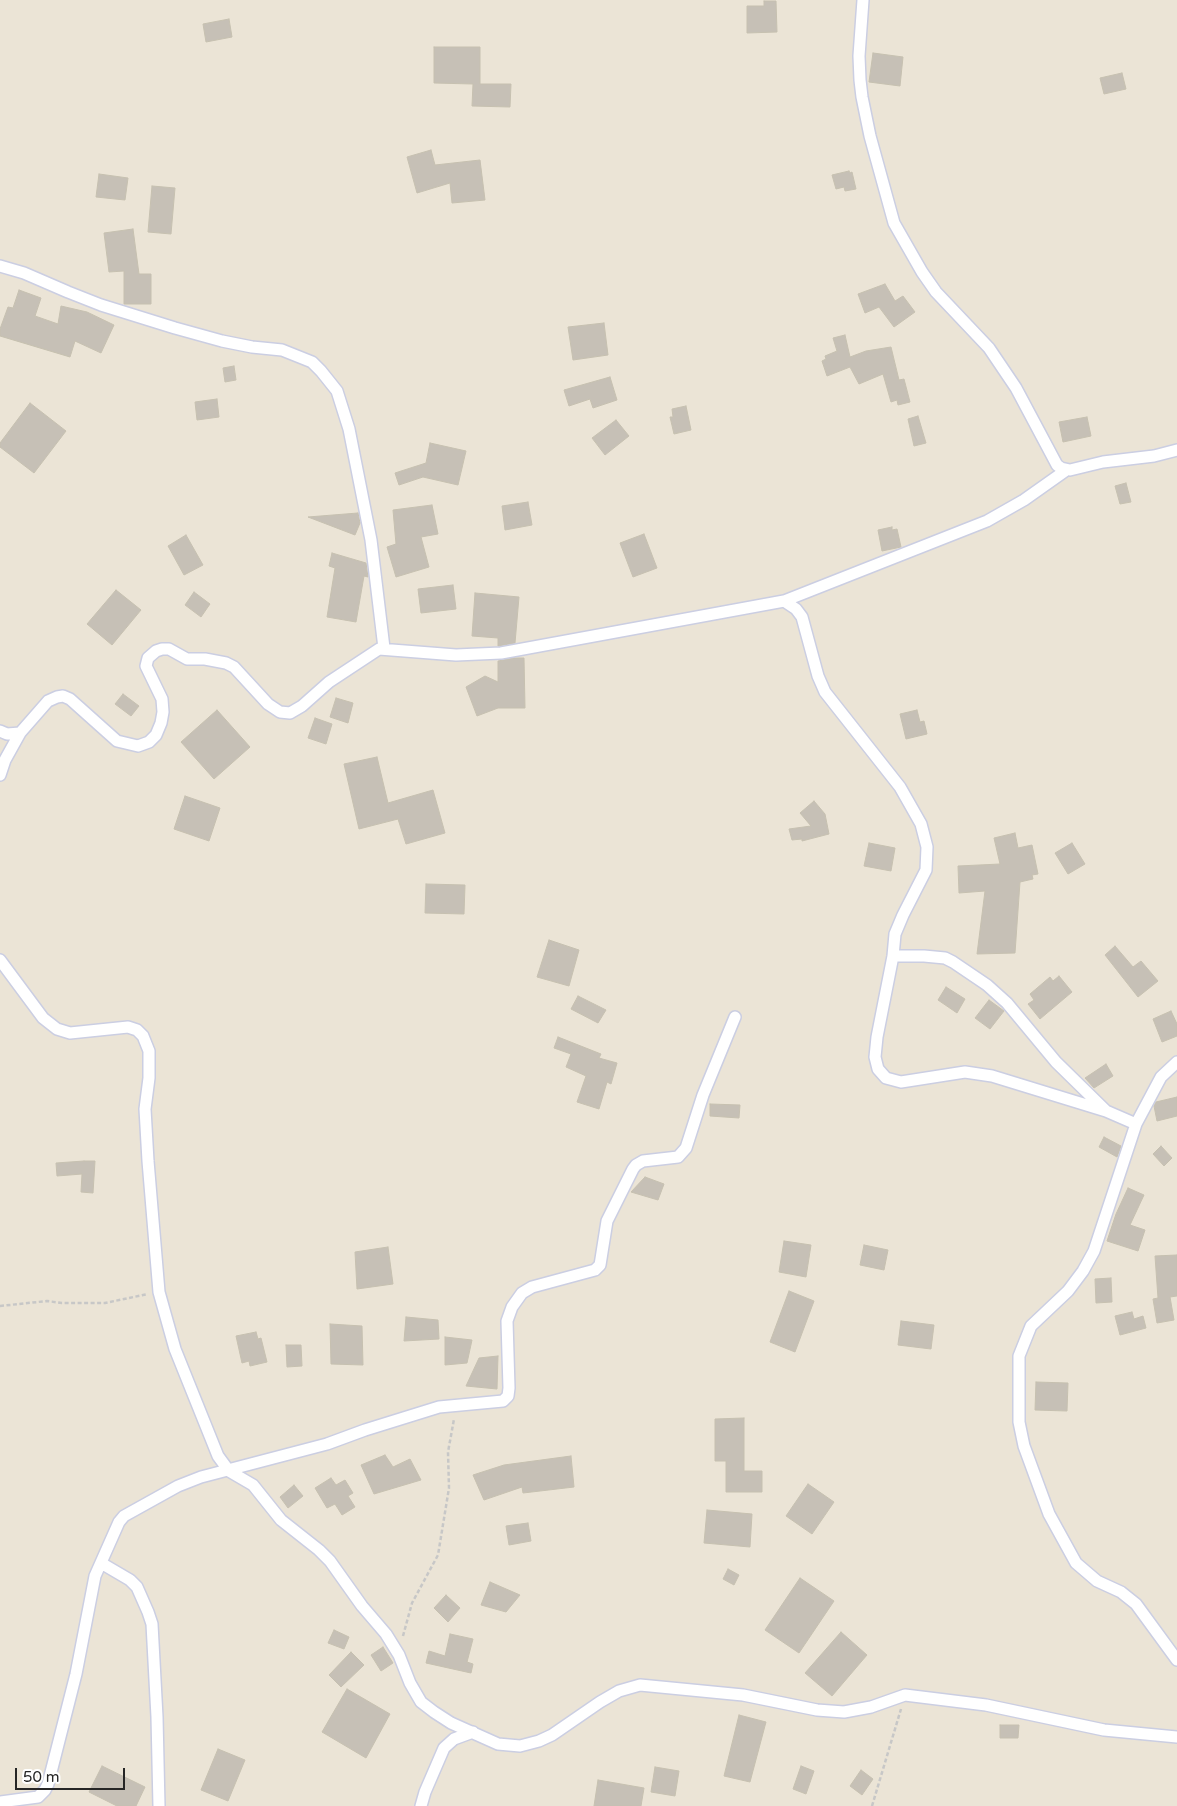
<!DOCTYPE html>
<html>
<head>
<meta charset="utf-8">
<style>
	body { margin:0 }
	#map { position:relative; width:1177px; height:1806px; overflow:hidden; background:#ebe4d6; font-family:"Varela Round",sans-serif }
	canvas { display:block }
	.scale { position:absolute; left:15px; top:1768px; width:110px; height:22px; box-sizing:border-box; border:2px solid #262626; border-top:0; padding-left:6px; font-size:15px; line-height:18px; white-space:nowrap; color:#262626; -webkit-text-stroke:4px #fff; paint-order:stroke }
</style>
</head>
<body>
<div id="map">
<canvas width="1177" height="1806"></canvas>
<div class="scale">50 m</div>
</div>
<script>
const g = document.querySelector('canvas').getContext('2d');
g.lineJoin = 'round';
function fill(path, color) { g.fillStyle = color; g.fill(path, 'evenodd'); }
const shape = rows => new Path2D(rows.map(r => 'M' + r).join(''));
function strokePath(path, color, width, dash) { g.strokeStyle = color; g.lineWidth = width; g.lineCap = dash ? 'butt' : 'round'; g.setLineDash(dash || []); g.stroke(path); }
const building = shape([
	[764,1,776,1,777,32,747,33,747,6,764,6,764,1],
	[229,19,232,37,206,42,203,24,229,19],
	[434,47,480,47,480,84,511,84,510,107,472,106,473,84,434,83,434,47],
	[873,53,903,57,900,86,869,82,873,53],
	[1122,73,1126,89,1104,94,1100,78,1122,73],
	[431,150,435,165,480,160,485,200,452,203,450,183,417,193,407,157,431,150],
	[849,171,850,173,852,172,856,189,845,191,844,187,836,189,832,175,849,171],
	[99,174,128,178,125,200,96,197,99,174],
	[152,186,175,188,171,234,148,232,152,186],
	[133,229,139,274,151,274,151,304,124,304,124,271,109,272,104,233,133,229],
	[885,284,895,301,903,296,915,312,894,327,879,307,865,313,858,294,885,284],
	[19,290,41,298,35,316,58,324,61,306,87,312,114,325,101,353,75,341,70,357,0,336,0,329,8,307,13,308,19,290],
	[604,323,608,355,573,360,568,327,604,323],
	[845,335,850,357,866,351,891,347,899,380,904,379,910,402,898,405,897,400,891,402,883,374,859,384,850,367,827,376,822,361,826,359,825,356,837,351,833,338,845,335],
	[234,366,236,380,225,382,223,368,234,366],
	[610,377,617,400,593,408,590,399,569,406,564,390,610,377],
	[217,399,219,417,197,420,195,402,217,399],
	[30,403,66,431,34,473,0,447,0,443,30,403],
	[686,406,691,430,674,434,670,417,673,417,672,409,686,406],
	[918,416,926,443,914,446,908,419,918,416],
	[1087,417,1091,436,1063,442,1059,422,1087,417],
	[616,420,629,436,605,455,592,438,616,420],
	[430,443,466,451,458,485,423,477,399,485,395,473,426,463,430,443],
	[1126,483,1131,502,1120,504,1115,486,1126,483],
	[528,502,532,525,505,530,502,506,528,502],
	[432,505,438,534,421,537,429,567,396,577,387,547,396,544,393,510,432,505],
	[358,513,360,523,355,535,308,517,358,513],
	[892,527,892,530,897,529,901,547,882,551,878,530,892,527],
	[644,534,657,568,633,577,620,543,644,534],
	[186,535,203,565,184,575,168,546,186,535],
	[332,553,366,563,368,577,364,576,356,622,327,617,335,568,329,566,332,553],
	[453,585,456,609,421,613,418,589,453,585],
	[116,590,141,610,112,645,87,624,116,590],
	[194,592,210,604,201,617,185,605,194,592],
	[475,593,519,597,515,643,498,646,498,638,472,636,475,593],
	[514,658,524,658,525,708,498,708,477,716,466,687,485,676,498,682,498,661,514,658],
	[123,694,139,706,131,716,115,704,123,694],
	[336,698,353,703,348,723,330,717,336,698],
	[217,710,250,747,214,779,181,742,217,710],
	[917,710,920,722,924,721,927,734,906,739,900,714,917,710],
	[315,718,332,724,326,744,308,738,315,718],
	[377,757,388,803,433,790,445,833,406,844,398,819,359,829,344,764,377,757],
	[185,796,220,808,209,841,174,829,185,796],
	[814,801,825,814,829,834,802,841,802,839,792,840,789,829,811,826,800,813,814,801],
	[1015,833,1018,848,1032,845,1038,874,1032,875,1033,879,1020,882,1015,953,977,954,985,891,959,893,958,866,1000,864,994,838,1015,833],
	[869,843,895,848,891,871,864,866,869,843],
	[1072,843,1085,864,1068,874,1055,853,1072,843],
	[426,884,465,885,464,914,425,913,426,884],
	[549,940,579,950,569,986,537,977,549,940],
	[1115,946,1133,967,1141,961,1158,981,1138,997,1105,955,1115,946],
	[1059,976,1072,992,1040,1019,1028,1004,1034,1000,1030,994,1050,977,1053,981,1059,976],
	[946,987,965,999,957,1013,938,1000,946,987],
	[578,996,606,1010,598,1023,571,1009,578,996],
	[989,1000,1004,1011,990,1029,975,1018,989,1000],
	[1171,1011,1177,1024,1177,1036,1162,1042,1153,1019,1171,1011],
	[558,1037,601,1054,599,1058,617,1063,611,1084,607,1082,599,1109,577,1102,586,1076,566,1067,571,1054,554,1048,558,1037],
	[1106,1064,1113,1076,1094,1088,1085,1078,1106,1064],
	[1177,1097,1177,1116,1157,1121,1154,1106,1156,1102,1177,1097],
	[710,1104,740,1105,739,1118,710,1116,710,1104],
	[1104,1137,1121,1146,1117,1157,1099,1147,1104,1137],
	[1161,1146,1172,1158,1164,1166,1153,1154,1161,1146],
	[84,1161,95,1161,93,1193,81,1192,82,1174,57,1176,56,1163,84,1161],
	[645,1177,664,1184,658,1200,631,1192,645,1177],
	[1128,1188,1144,1195,1130,1225,1145,1230,1138,1251,1107,1241,1116,1214,1128,1188],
	[784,1241,811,1245,806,1277,779,1272,784,1241],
	[864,1245,888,1250,884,1270,860,1265,864,1245],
	[388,1247,393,1284,357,1289,355,1252,388,1247],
	[1177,1255,1177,1296,1170,1297,1174,1320,1157,1323,1153,1299,1158,1298,1155,1256,1177,1255],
	[1111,1278,1112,1302,1096,1303,1095,1279,1111,1278],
	[789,1291,814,1301,795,1352,770,1342,789,1291],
	[1132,1312,1134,1319,1143,1316,1146,1328,1120,1335,1115,1316,1132,1312],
	[406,1317,438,1320,439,1339,404,1341,406,1317],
	[901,1321,934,1325,931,1349,898,1345,901,1321],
	[330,1324,362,1326,363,1365,331,1364,330,1324],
	[256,1332,258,1339,261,1338,267,1362,250,1366,249,1361,242,1363,236,1336,256,1332],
	[445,1337,472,1340,467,1363,445,1365,445,1337],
	[286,1345,301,1345,302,1366,287,1367,286,1345],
	[498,1356,497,1389,466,1386,479,1358,498,1356],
	[1036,1382,1068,1383,1067,1411,1035,1410,1036,1382],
	[744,1418,744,1471,762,1471,762,1492,726,1492,726,1461,715,1461,715,1419,744,1418],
	[385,1455,393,1467,410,1459,421,1480,374,1494,361,1465,385,1455],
	[571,1456,574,1487,523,1493,522,1487,484,1500,473,1475,504,1465,571,1456],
	[331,1478,336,1485,345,1480,353,1493,348,1496,355,1507,342,1515,335,1504,327,1508,315,1488,331,1478],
	[808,1484,834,1502,812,1534,786,1516,808,1484],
	[294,1485,303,1496,288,1508,280,1497,294,1485],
	[707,1510,752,1514,750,1547,704,1543,707,1510],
	[528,1523,531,1541,509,1545,506,1526,528,1523],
	[728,1569,739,1575,734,1585,723,1579,728,1569],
	[800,1578,834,1601,799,1653,765,1630,800,1578],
	[490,1582,520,1595,506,1612,481,1605,490,1582],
	[446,1595,460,1608,448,1622,434,1608,446,1595],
	[334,1630,349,1637,344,1649,328,1643,334,1630],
	[841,1632,867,1655,832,1696,805,1673,841,1632],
	[450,1634,473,1639,467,1662,473,1664,471,1673,426,1663,429,1651,445,1656,450,1634],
	[383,1647,393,1663,381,1671,371,1655,383,1647],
	[351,1652,364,1665,341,1687,329,1675,351,1652],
	[347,1689,390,1714,366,1758,322,1732,347,1689],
	[739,1715,766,1722,750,1782,724,1776,739,1715],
	[1000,1725,1019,1725,1018,1738,1000,1738,1000,1725],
	[218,1749,245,1760,228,1801,201,1790,218,1749],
	[102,1766,145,1787,136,1806,117,1806,89,1792,102,1766],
	[801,1766,814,1771,806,1794,793,1789,801,1766],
	[655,1767,679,1771,675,1796,651,1792,655,1767],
	[861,1770,873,1779,862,1795,850,1786,861,1770],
	[598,1780,644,1788,641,1806,594,1806,598,1780]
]);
fill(building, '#c6c0b6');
strokePath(building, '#c6c0b0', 1);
const minor = shape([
	[863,0,859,56,860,80,862,97,870,136,894,223,922,272,936,292,989,348,1016,388,1057,465,1061,468,1070,470,1103,462,1154,456,1177,450],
	[0,266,24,273,68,292,101,305,175,328,222,341,252,347,282,350,312,362,321,371,337,391,349,429,371,540,384,648],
	[784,601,987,521,1024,500,1065,471],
	[0,731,7,734,20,733],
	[0,775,5,760,20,733,48,701,57,697,63,696,70,699,117,741,138,746,149,742,156,735,161,723,163,712,162,699,146,666,148,658,156,651,162,649,169,649,187,659,205,659,226,663,234,667,268,704,280,712,290,713,302,706,329,682,379,649,456,655,501,653,784,601,796,609,802,617,818,676,825,692,900,787,921,824,927,847,926,870,903,915,895,934,893,956,877,1037,875,1057,878,1069,886,1078,901,1082,965,1072,992,1076,1106,1111,1136,1124],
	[893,956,924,956,945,958,953,962,987,985,1007,1003,1056,1062,1105,1110],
	[0,960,43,1018,57,1029,70,1033,128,1027,137,1030,143,1036,149,1051,149,1078,145,1109,148,1161,159,1292,175,1349,218,1456,229,1471,253,1485,281,1520,319,1550,330,1561,362,1606,386,1634,399,1655,410,1683,421,1702,434,1712,451,1723,498,1744,520,1746,539,1741,552,1735,600,1702,619,1691,640,1685,743,1695,817,1710,844,1712,871,1707,905,1695,986,1705,1104,1730,1177,1737],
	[1177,1062,1161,1077,1136,1124,1094,1251,1083,1271,1068,1291,1031,1326,1019,1356,1019,1422,1024,1446,1049,1514,1076,1563,1097,1581,1121,1592,1136,1604,1177,1660],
	[101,1563,130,1580,137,1587,148,1612,152,1624,157,1717,159,1806],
	[0,1802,38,1797,45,1790,48,1784,76,1674,95,1576,119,1522,124,1516,178,1486,201,1477,327,1444,365,1430,439,1407,503,1401,508,1396,509,1388,507,1321,512,1307,522,1293,532,1287,595,1270,600,1265,607,1221,633,1169,636,1165,643,1161,678,1157,686,1148,703,1095,735,1017],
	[421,1806,425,1792,444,1748,454,1739,473,1732]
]);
strokePath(minor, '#cbcee2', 14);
strokePath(shape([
	[0,1306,47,1301,62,1303,105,1303,148,1294],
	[403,1636,412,1603,438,1555,449,1488,448,1452,454,1419],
	[872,1806,901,1709]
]), '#c7c7c7', 2.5, [4, 2.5]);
strokePath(minor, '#fff', 11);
</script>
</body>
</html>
